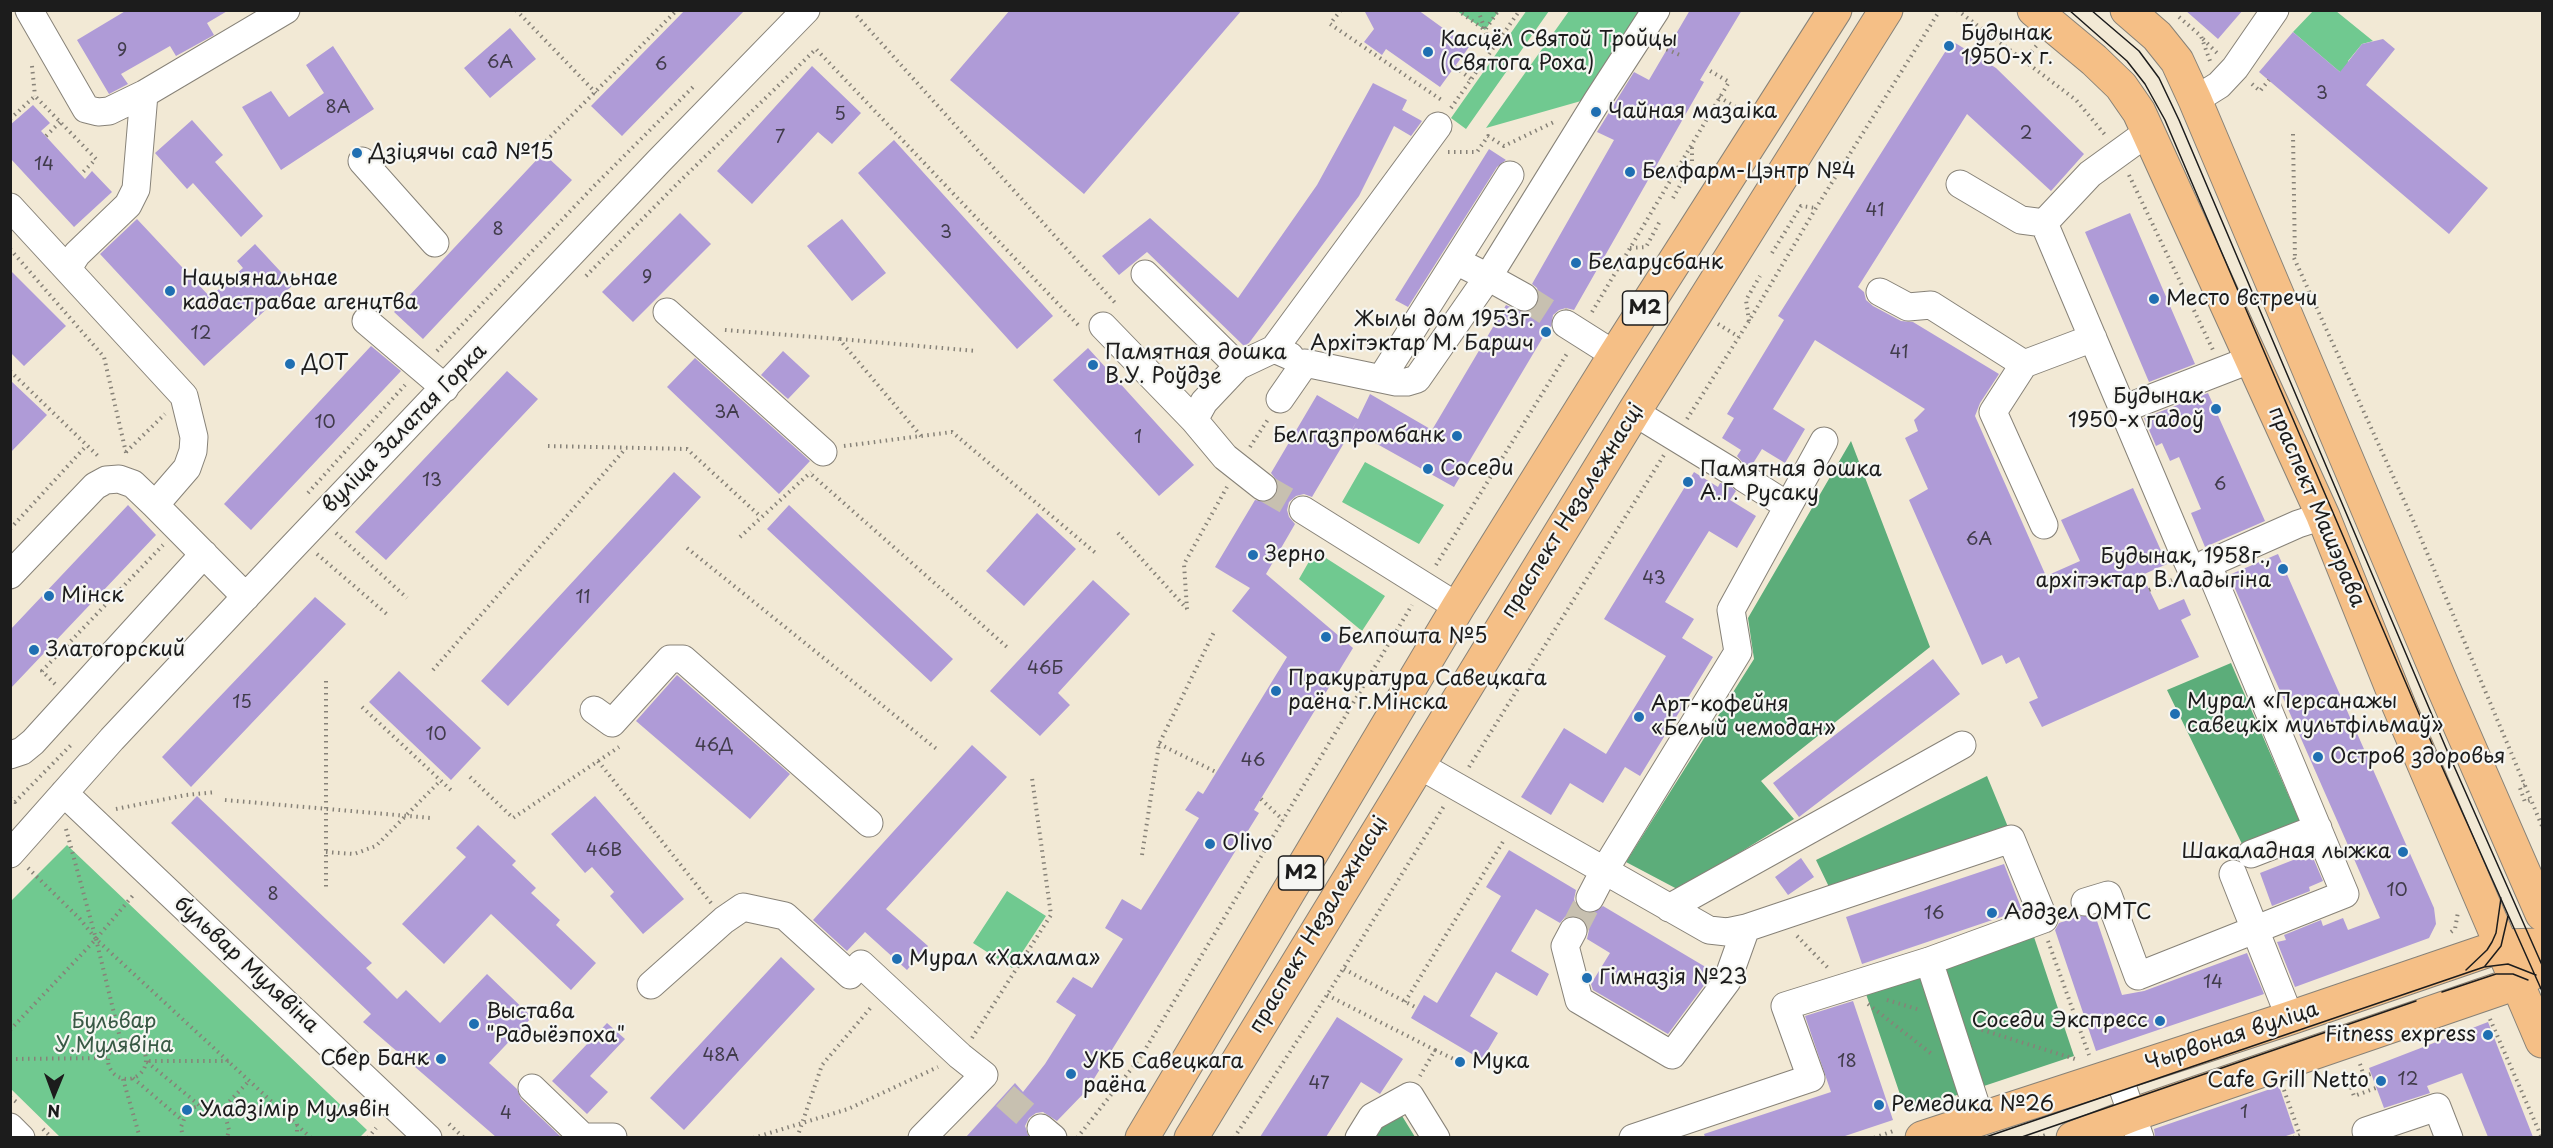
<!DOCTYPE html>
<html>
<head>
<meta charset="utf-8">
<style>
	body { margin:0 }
	#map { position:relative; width:2553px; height:1148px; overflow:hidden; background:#f2e9d5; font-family:"Playpen Sans",sans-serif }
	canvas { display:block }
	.frame { position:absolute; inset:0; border:12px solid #1c1c1c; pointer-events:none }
	.north { position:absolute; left:24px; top:1064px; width:60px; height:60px; -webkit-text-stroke:4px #f6f6f2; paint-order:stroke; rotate:181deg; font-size:16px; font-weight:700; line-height:24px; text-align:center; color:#1c1c1c }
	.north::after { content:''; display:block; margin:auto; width:21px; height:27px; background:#1c1c1c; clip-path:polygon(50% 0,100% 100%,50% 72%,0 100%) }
</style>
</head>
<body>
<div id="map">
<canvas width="2553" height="1148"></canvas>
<div class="frame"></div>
<div class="north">N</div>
</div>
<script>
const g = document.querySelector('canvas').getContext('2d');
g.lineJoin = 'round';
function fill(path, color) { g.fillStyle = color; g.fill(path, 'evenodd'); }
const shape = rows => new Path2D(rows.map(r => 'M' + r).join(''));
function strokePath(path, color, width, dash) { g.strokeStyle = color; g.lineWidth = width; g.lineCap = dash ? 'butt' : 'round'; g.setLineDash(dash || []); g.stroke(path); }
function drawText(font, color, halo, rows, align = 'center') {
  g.font = font + ' "Playpen Sans",sans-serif'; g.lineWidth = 4.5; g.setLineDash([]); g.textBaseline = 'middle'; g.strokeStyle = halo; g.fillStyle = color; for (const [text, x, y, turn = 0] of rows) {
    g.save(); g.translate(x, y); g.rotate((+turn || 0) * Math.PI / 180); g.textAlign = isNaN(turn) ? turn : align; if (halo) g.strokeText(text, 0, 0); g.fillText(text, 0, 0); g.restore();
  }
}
fill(shape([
	[1527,10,1549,11,1466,129,1451,118],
	[1457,11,1499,11,1485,30],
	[1569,11,1648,11,1588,99,1486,128],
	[2313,11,2336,11,2373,41,2362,44,2348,61,2347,78,2293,32],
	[1365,462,1444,505,1419,544,1342,502],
	[1315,551,1385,596,1362,631,1299,579],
	[67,845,367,1130,360,1137,60,1137,11,1089,11,901],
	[1007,891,1046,916,1012,968,973,943]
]), '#70c990');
fill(shape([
	[1851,441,1930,647,1761,781,1794,819,1679,890,1626,862,1754,659,1748,618],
	[2231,663,2300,822,2242,844,2167,690],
	[1987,776,2008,827,1830,889,1816,860],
	[2034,937,2074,1056,1906,1112,1866,994],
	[1399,1111,1415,1137,1368,1138]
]), '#5cad7a');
fill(shape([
	[127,10,229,10,207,23,214,35,176,56,170,46,121,74,128,84,109,94,77,40],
	[685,10,745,10,622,136,591,106],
	[1010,10,1242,10,1084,194,950,80],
	[1364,10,1418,10,1469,47,1440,87,1386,49,1382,55,1364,42,1374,29],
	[1690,10,1742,10,1700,80,1704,82,1574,310,1566,308,1559,310,1553,315,1551,328,1549,327,1454,487,1352,430,1357,421,1312,497,1304,494,1296,496,1289,502,1287,510,1289,517,1295,524,1266,574,1353,648,1254,810,1259,813,1087,1090,1057,1121,1043,1112,1036,1113,1029,1118,1025,1126,1029,1137,966,1137,1015,1083,1023,1092,1045,1064,1076,1015,1056,1002,1073,977,1092,988,1123,939,1105,928,1122,899,1141,910,1199,818,1185,810,1198,791,1203,794,1287,657,1232,611,1250,588,1215,567,1255,500,1268,502,1276,496,1279,489,1278,482,1271,473,1317,395,1358,419,1370,394,1432,430,1506,305,1524,313,1532,311,1537,305,1540,296,1537,288,1532,284,1614,140,1597,132,1634,72,1649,80],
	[2185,10,2243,10,2218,39],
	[510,28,536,59,490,98,464,68],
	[2293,32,2340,72,2362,44,2383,39,2395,49,2366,85,2488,188,2449,234,2259,72],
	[1952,41,1996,68,2084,154,2051,191,1967,114,1858,287,1864,292,1866,300,1873,306,1901,321,1913,322,1999,374,1980,403,1975,416,2046,576,2080,561,2061,520,2133,488,2167,564,2142,575,2159,610,2184,599,2191,615,2181,620,2199,657,2042,727,2029,702,2038,698,2019,657,2006,664,2002,655,1982,665,1909,500,1928,489,1905,438,1918,431,1914,420,1925,409,1815,340,1773,409,1805,429,1785,463,1762,449,1752,465,1743,463,1737,456,1741,450,1722,438,1734,418,1727,414,1784,320,1778,316],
	[333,46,374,109,281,170,242,107,271,91,289,117,324,93,306,65],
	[812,66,861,113,832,144,818,132,752,204,717,171],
	[1373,83,1407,100,1402,110,1422,121,1411,136,1394,126,1359,196,1249,343,1244,346,1147,252,1119,275,1102,256,1150,218,1238,298,1317,185],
	[33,105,50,123,41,131,85,179,92,171,112,192,74,227,10,158,10,125],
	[192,120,223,155,215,162,263,216,241,237,193,183,187,189,155,153],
	[894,140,1053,316,1017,349,858,173],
	[1489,149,1506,160,1497,167,1408,307,1395,300],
	[543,153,572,180,423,339,394,312],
	[680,213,711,244,633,322,602,292],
	[2130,213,2195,364,2149,382,2085,232],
	[137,219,210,297,243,268,237,261,255,244,293,285,204,366,100,254],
	[842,219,886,273,852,301,807,246],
	[10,270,66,326,24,366,10,352],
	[371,346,401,371,251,530,224,504],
	[1088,348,1194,465,1159,496,1053,380],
	[783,351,810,376,788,399,761,375],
	[695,358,810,461,779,494,667,387],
	[507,371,538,399,386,560,355,532],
	[10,380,47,415,10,453],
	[2208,393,2265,521,2205,547,2191,513,2201,509,2179,457,2170,461,2162,443,2156,446,2144,418],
	[674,472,701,497,508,706,481,681],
	[1694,472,1718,487,1720,483,1730,485,1736,491,1730,500,1756,516,1737,548,1709,531,1665,602,1694,619,1682,638,1713,657,1640,776,1625,767,1603,803,1570,783,1551,815,1521,797,1564,728,1606,754,1666,656,1604,619],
	[128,505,156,535,10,689,10,630],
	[789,505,953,659,931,682,767,529],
	[1037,513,1076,549,1024,606,986,571],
	[2278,554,2434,908,2436,924,2429,938,2295,987,2277,942,2286,940,2284,935,2321,920,2323,926,2343,918,2348,930,2380,918,2229,575],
	[1093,580,1130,614,1058,693,1070,705,1040,736,990,691],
	[315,597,346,624,191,787,162,757],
	[1933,659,1960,694,1799,817,1773,783],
	[399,671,481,748,451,780,369,702],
	[677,675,790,774,750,819,636,721],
	[972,745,1007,777,886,909,928,946,907,970,865,932,847,951,813,920],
	[197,796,372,963,366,968,397,999,406,990,440,1023,487,974,532,1017,489,1063,517,1089,521,1099,561,1137,496,1137,363,1022,371,1014,171,823],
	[595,796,684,899,643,934,610,896,614,892,592,867,585,873,551,834],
	[478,825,516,861,512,865,536,888,531,893,560,920,556,925,596,963,571,990,491,914,444,964,402,924,466,857,456,848],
	[1509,850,1576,890,1574,899,1576,906,1582,912,1591,914,1603,906,1714,972,1668,1034,1593,990,1591,984,1610,953,1587,939,1589,930,1586,922,1580,917,1573,915,1565,917,1560,923,1536,909,1511,951,1549,974,1537,996,1496,972,1470,1016,1498,1033,1482,1060,1411,1018,1424,995,1437,1003,1501,896,1486,887],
	[2311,853,2323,881,2309,887,2310,891,2272,906,2260,873],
	[1801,858,1814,877,1788,895,1775,877],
	[2004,864,2022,910,1862,964,1846,917],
	[2095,915,2122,995,2144,991,2247,953,2264,994,2096,1051,2055,930,2059,923,2079,916],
	[781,957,815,989,684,1130,650,1098],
	[1853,1001,1893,1120,1842,1137,1705,1137,1704,1134,1831,1092,1805,1016],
	[1337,1017,1403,1059,1380,1094,1361,1082,1326,1137,1260,1137],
	[2488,1022,2533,1137,2488,1137,2462,1073,2427,1086,2430,1093,2384,1108,2369,1068],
	[607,1023,625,1039,590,1076,608,1092,587,1114,552,1081],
	[2279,1086,2295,1133,2283,1137,2155,1137,2154,1129]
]), '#af9bd7');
strokePath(shape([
	[1524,297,1566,324],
	[1263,487,1303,510],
	[1573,931,1590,898],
	[1005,1096,1041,1128]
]), '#c7c0b0', 27, [27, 14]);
const minor = shape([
	[29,10,86,109,98,112,109,111,144,94,286,10],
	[2195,100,2219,85,2235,68,2275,10],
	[2148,132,2090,174,2044,223,2185,556,2192,571,2298,524,2323,516],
	[362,161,435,243],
	[1960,184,2021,220,2044,223],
	[10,207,184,396,194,437,193,451,187,468,155,505,246,597],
	[1456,261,1488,277,1597,101,1656,10],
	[68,268,77,254,128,205,136,189,144,94],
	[1145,274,1238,366],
	[1880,292,1908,307,1931,305,2024,364,2093,338],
	[667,312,823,452],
	[366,321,445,388],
	[1566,324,1615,355],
	[1103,326,1194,420,1225,457,1263,487],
	[1274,349,1438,126],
	[2024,364,1993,412,2044,525],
	[1381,379,1510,175],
	[1280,399,1305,363,1396,382,1407,382,1417,379,1488,277,1524,297],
	[2123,409,2252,359],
	[1634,412,1729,470],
	[1194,420,1204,402,1238,366,1274,349,1290,356],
	[1744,478,1788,506],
	[1303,510,1458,607],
	[10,575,95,486,106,480,119,479,133,484,155,505],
	[594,710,612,723,670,659,683,659,869,823],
	[10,755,22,751,33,742,204,554],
	[1417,764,1709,930,1727,932,1746,928,2011,839,2044,919,1929,961,1785,1006,1811,1078,1633,1138],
	[64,793,428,1138],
	[10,854,112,739,284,556,658,162,806,10],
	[2251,854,2318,828],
	[2233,874,2290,1018],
	[1590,898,1604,871,1738,652,1731,610,1824,441],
	[2085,902,2108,895,2138,976,2345,894,2207,563],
	[1669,908,1962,745],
	[1573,931,1565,946,1579,1000,1672,1055,1727,981,1746,928],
	[1929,961,1980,1118],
	[861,964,960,1056,984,1075,922,1138],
	[651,985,724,920,743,907,785,916,850,975],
	[2118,1074,2140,1138],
	[532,1088,583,1137,613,1137],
	[10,1127,21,1138],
	[1041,1128,1053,1138],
	[1359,1138,1372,1117,1410,1096,1436,1138],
	[2368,1138,2366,1131,2437,1107,2449,1138]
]);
const major = shape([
	[2034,10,2094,60,2121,86,2139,112,2323,516,2399,706,2542,1041],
	[2127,10,2157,36,2177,61,2195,100,2443,687,2542,914],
	[1142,1138,1458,607,1615,355,1835,10],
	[1191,1138,1634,412,1886,10],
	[1922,1138,2290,1018,2501,946,2542,945],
	[2073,1138,2132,1115,2517,983,2535,971]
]);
strokePath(minor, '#878278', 29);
strokePath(major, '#878278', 35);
strokePath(shape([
	[516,10,596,93],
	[856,10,856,15,1117,305],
	[1341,10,1330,24,1443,101],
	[1457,10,1485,30,1499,10],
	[1478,10,1492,49],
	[1957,10,2076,100,2106,136],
	[2179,17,2201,36,2210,61],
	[2203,39,2217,53],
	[1661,47,1680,55],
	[2024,61,2037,45],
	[32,66,35,96],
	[1455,67,1471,79],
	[2252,84,2260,91,2269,80],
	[1719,97,1739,109],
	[1451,108,1520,10],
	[10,119,35,96,96,159,81,174],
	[2293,134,2295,260],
	[46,136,60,122],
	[546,141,677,10],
	[1448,152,1477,152,1488,136,1504,146,1556,121],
	[2129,175,2213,350],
	[1673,198,1692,164,1692,143],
	[1630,248,1646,247,1660,221],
	[10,249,104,357,127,457],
	[1772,253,1801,206,1816,208],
	[2294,258,2417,529,2542,826],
	[586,276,679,182,816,49,1080,327],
	[1592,312,1729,82,1707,69],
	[1749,321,1746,300,1760,276],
	[1718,324,1739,337],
	[725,330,839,339,921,436],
	[840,339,976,351],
	[437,351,595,185,695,85],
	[10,371,99,457],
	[1687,419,1749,321,1816,208,1940,10],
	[548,446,687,449,761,517],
	[844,446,952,432,1098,555],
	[1250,447,1269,418],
	[126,452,165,414],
	[812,475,1007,647],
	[308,493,405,385],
	[10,529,87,445],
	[336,533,407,598],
	[1118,533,1187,609],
	[740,537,811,472],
	[687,548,939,751],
	[317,554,389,616],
	[1436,565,1568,352],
	[2149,590,2172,580],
	[1187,609,1184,564,1227,487],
	[433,670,626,448],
	[326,681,326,887],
	[55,684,42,671,163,545],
	[362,707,454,793],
	[1159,744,1216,772],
	[598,761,711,903],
	[1469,767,1664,455],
	[470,777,513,818,619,747],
	[2525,785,2520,788,2525,802,2531,800],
	[10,798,15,802,73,743],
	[1261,799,1283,820],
	[225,800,431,818],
	[116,809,186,795,216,792],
	[66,829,96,939,121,1042],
	[326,852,354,854,376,846,441,780],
	[1142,855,1159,744,1214,632],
	[28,868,80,919,96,939,311,1138],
	[2451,932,2455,929,2458,912],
	[1797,936,1829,969],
	[2048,941,2089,1055],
	[1344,969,1417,1008],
	[1327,995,1435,1050,1420,1076],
	[1887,1000,1920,1010],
	[1405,1002,1504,840],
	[1868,1004,1933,1055],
	[2490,1019,2542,1138],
	[1976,1028,2075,1059],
	[10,1030,96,939,135,893],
	[972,1038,1051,915,1032,778],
	'108 1060a19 19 0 1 1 38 0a19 19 0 1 1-38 0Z',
	[1435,1050,1460,1062],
	[10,1059,107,1058],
	[2360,1064,2364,1076,2371,1074],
	[2345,1071,2354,1096,2376,1088],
	[133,1078,182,1120],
	[123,1079,140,1138],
	[2284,1090,2300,1135],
	[10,1097,19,1104],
	[199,1105,146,1061,229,1061],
	[221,1110,250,1080],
	[297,1124,297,1138],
	[449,1124,464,1138],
	[43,1129,52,1138],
	[183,1138,181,1127,186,1114,192,1108,206,1104,214,1106,225,1115,229,1130,227,1138],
	[368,1138,376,1128],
	[753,1138,848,1109,938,1067],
	[797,1138,822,1065,873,1005],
	[1077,1138,1140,1058,1412,605],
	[1234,1138,1327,995,1444,806],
	[1874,1138,1896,1130],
	[2038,1138,2048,1134],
	[2293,1138,2300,1135,2299,1138]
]), '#878278', 4, [1.5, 4.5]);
strokePath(minor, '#fff', 27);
strokePath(major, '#f5bf86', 33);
strokePath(shape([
	[2069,10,2127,61,2145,84,2165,120,2435,751,2542,991],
	[2091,10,2139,51,2159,78,2179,120,2446,748,2542,965],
	[2485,966,2501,946,2508,916],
	[2466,970,2487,950,2492,942,2496,933,2501,898],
	[2442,992,2496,974,2513,974,2528,980],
	[1983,1138,2484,967,2508,964,2536,975],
	[2019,1138,2416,1001]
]), '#1c1c1c', 1.5);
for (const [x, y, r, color] of [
	[1949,46,6,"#1f6fb2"],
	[1428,52,6,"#1f6fb2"],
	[1596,112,6,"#1f6fb2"],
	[357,153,6,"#1f6fb2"],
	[1630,172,6,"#1f6fb2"],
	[1576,263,6,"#1f6fb2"],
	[170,291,6,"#1f6fb2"],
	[2154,299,6,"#1f6fb2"],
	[1546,332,6,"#1f6fb2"],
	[290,364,6,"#1f6fb2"],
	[1093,365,6,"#1f6fb2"],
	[2216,409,6,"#1f6fb2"],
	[1457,436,6,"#1f6fb2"],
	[1428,469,6,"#1f6fb2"],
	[1688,482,6,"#1f6fb2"],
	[1253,555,6,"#1f6fb2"],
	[2283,569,6,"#1f6fb2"],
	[49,596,6,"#1f6fb2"],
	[1326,637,6,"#1f6fb2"],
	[34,650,6,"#1f6fb2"],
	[1276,691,6,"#1f6fb2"],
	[2175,714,6,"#1f6fb2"],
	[1639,717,6,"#1f6fb2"],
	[2318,757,6,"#1f6fb2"],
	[1210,844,6,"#1f6fb2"],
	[2403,852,6,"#1f6fb2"],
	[1992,913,6,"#1f6fb2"],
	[897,959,6,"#1f6fb2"],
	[1587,978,6,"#1f6fb2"],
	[2160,1021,6,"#1f6fb2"],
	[474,1024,6,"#1f6fb2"],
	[2488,1035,6,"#1f6fb2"],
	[441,1059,6,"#1f6fb2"],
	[1460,1062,6,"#1f6fb2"],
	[1071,1074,6,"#1f6fb2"],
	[2381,1081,6,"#1f6fb2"],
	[1879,1105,6,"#1f6fb2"],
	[187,1110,6,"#1f6fb2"]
]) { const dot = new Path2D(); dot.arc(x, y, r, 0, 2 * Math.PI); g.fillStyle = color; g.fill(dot); strokePath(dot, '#f6f6f2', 2); }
drawText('18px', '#413c4b', null, [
	["9",122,51],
	["6А",500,63],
	["6",661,65],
	["3",2322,94],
	["8А",338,108],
	["5",840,115],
	["2",2026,134],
	["7",780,138],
	["14",44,165],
	["41",1875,211],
	["8",498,230],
	["3",946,233],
	["9",647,278],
	["12",201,334],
	["41",1899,353],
	["3А",727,413],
	["10",325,423],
	["1",1138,438],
	["13",432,481],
	["6",2220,485],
	["6А",1979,540],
	["43",1654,579],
	["11",583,598],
	["46Б",1045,669],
	["15",242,703],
	["10",436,735],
	["46Д",714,746],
	["46",1253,761],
	["46В",604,851],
	["10",2397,891],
	["8",273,895],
	["16",1934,914],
	["14",2213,983],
	["48А",721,1056],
	["18",1847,1062],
	["12",2408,1080],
	["47",1319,1084],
	["1",2244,1113],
	["4",506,1114]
]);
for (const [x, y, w] of [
	[1645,308,45],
	[1301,873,45]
]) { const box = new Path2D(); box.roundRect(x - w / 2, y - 17, w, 34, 4.5); g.fillStyle = '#f6f6f2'; g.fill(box); strokePath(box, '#1c1c1c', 1.5); }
drawText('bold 20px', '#1c1c1c', null, [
	["М2",1645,308],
	["М2",1301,873]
]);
drawText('21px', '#1c1c1c', '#f6f6f2', [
	["Будынак",1961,34],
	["1950-х г.",1961,58],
	["Касцёл Святой Тройцы",1440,40],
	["(Святога Роха)",1440,64],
	["Чайная мазаіка",1608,112],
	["Дзіцячы сад №15",369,153],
	["Белфарм-Цэнтр №4",1642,172],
	["Беларусбанк",1588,263],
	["Нацыянальнае",182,279],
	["кадастравае агенцтва",182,303],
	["Место встречи",2166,299],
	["Жылы дом 1953г.",1534,320,"right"],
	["Архітэктар М. Баршч",1534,344,"right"],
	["Памятная дошка",1105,353],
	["В.У. Роўдзе",1105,377],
	["ДОТ",302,364],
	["Будынак",2204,397,"right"],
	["1950-х гадоў",2204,421,"right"],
	["Белгазпромбанк",1445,436,"right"],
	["Соседи",1440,469],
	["Памятная дошка",1700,470],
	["А.Г. Русаку",1700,494],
	["Зерно",1265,555],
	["Будынак, 1958г.,",2271,557,"right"],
	["архітэктар В.Ладыгіна",2271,581,"right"],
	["Мінск",61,596],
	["Белпошта №5",1338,637],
	["Златогорский",46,650],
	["Пракуратура Савецкага",1288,679],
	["раёна г.Мінска",1288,703],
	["Мурал «Персанажы",2187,702],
	["савецкіх мультфільмаў»",2187,726],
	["Арт-кофейня",1651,705],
	["«Белый чемодан»",1651,729],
	["Остров здоровья",2330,757],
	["Olivo",1222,844],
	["Шакаладная лыжка",2391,852,"right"],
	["Аддзел ОМТС",2004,913],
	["Мурал «Хахлама»",909,959],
	["Гімназія №23",1599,978],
	["Выстава",486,1012],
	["\"Радыёэпоха\"",486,1036],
	["Соседи Экспресс",2148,1021,"right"],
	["Fitness express",2476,1035,"right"],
	["Сбер Банк",429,1059,"right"],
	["УКБ Савецкага",1083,1062],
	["раёна",1083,1086],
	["Мука",1472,1062],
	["Cafe Grill Netto",2369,1081,"right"],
	["Ремедика №26",1891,1105],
	["Уладзімір Мулявін",199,1110]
], 'left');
drawText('21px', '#1c1c1c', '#f6f6f2', [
	["вуліца Залатая Горка",405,429,-46],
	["праспект Машэрава",2316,507,67],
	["праспект Незалежнасці",1573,511,-58],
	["праспект Незалежнасці",1319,925,-59],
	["бульвар Мулявіна",246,965,43],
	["Чырвоная вуліца",2232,1037,-18]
]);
drawText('21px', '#395945', '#f6f6f2', [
	["Бульвар",114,1022],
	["У.Мулявіна",114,1046]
]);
</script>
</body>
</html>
